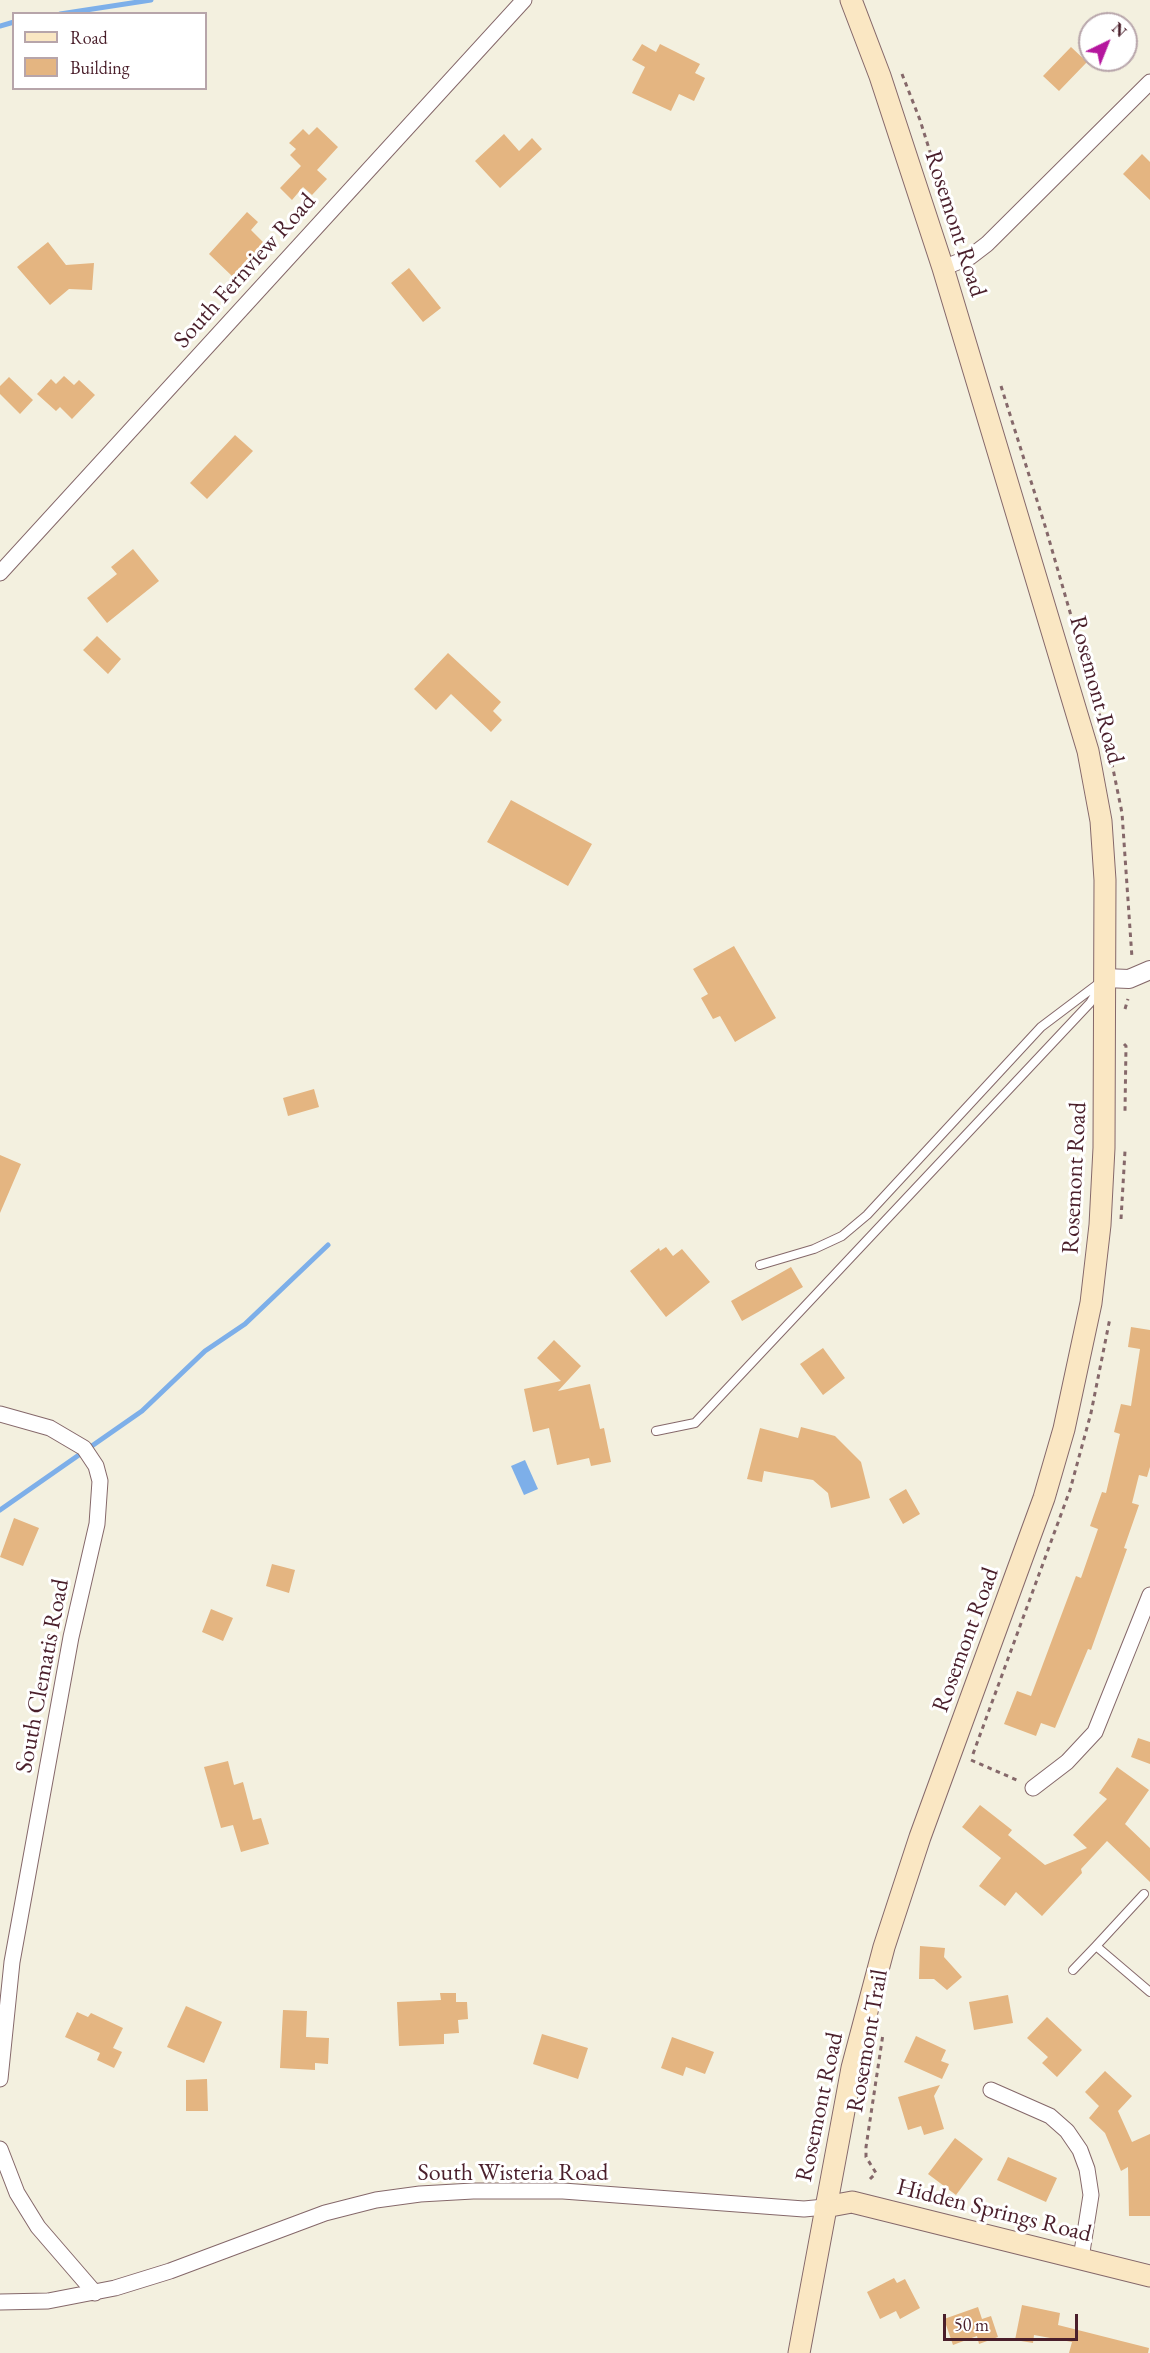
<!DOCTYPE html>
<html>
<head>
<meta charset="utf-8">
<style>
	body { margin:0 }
	#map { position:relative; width:1150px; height:2353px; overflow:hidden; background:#f3f0df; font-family:"EB Garamond",serif }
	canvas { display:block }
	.legend { position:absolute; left:12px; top:12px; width:195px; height:78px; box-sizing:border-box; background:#fff; border:2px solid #b7a5aa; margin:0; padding:8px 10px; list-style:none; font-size:18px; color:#4a1f2b }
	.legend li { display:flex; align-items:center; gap:12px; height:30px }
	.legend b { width:30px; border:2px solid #b7a5aa }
	.north { position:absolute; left:1078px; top:12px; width:60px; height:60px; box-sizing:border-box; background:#fff; border:2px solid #b7a5aa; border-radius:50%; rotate:43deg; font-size:16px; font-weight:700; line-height:24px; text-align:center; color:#4a1f2b }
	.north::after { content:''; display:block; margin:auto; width:21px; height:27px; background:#b5179e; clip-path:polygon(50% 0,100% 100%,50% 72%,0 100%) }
	.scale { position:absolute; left:943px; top:2314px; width:135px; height:27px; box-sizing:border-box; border:3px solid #4a1f2b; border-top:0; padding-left:8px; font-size:18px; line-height:21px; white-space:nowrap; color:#4a1f2b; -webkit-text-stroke:4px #fff; paint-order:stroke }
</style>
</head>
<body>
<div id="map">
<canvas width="1150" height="2353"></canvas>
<ul class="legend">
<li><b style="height:8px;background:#fae7c3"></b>Road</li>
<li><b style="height:16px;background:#e4b581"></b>Building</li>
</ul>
<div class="north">N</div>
<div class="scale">50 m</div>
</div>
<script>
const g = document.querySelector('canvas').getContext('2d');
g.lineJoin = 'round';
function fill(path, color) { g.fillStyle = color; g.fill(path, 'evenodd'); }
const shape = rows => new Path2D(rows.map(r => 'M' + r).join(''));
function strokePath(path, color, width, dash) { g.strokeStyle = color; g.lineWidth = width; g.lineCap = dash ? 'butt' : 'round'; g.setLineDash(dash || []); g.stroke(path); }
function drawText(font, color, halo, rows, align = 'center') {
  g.font = font + ' "EB Garamond",serif'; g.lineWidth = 6; g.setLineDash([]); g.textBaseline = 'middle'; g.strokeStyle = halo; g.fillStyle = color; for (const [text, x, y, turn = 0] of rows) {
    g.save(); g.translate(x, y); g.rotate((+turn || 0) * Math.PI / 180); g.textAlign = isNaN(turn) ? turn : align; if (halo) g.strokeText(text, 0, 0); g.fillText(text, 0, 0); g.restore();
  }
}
fill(shape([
	[525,1460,538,1489,524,1495,511,1466]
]), '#7dafe9');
strokePath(shape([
	[60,14,151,0],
	[0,26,14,22],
	[0,1510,142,1411,205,1351,245,1324,328,1245]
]), '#7dafe9', 5);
fill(shape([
	[642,44,656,52,660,44,700,64,695,73,705,78,694,101,679,94,671,111,632,93,645,67,632,60],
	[1071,47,1087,62,1059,91,1043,76],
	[317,127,338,147,317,170,327,179,312,195,303,187,292,200,280,188,301,166,290,155,296,149,289,143,303,129,309,135],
	[504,134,519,151,532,138,542,149,500,188,475,161],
	[1142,154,1150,162,1150,200,1123,174],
	[247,212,258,222,251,230,264,243,232,276,209,254],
	[48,242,66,265,94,263,92,290,69,289,50,305,17,267],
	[409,268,441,308,423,322,391,283],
	[64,376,74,385,79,380,95,395,72,419,60,407,56,411,37,394,51,379,56,384],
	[9,377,33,400,20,414,0,394,0,386],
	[235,435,253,451,207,499,190,483],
	[133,549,159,581,107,623,87,598,117,574,111,567],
	[97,636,121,659,108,674,83,650],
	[448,653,501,702,493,711,502,720,491,732,451,694,436,710,414,689],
	[511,800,592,844,568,886,487,842],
	[734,946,776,1018,735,1042,720,1016,713,1019,701,998,708,994,693,969],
	[314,1089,319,1107,288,1116,283,1098],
	[0,1155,21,1164,0,1213],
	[666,1247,673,1256,682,1249,710,1282,666,1317,630,1271,659,1248,660,1251],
	[791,1267,803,1287,742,1321,731,1301],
	[1131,1327,1150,1330,1150,1467,1147,1477,1139,1475,1132,1503,1139,1505,1124,1548,1127,1549,1091,1650,1088,1649,1055,1728,1041,1723,1036,1736,1004,1724,1017,1691,1031,1696,1076,1576,1081,1578,1098,1529,1090,1526,1102,1492,1106,1493,1120,1434,1114,1432,1121,1404,1131,1406,1140,1349,1128,1347],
	[554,1340,581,1366,558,1391,590,1384,600,1429,604,1428,611,1462,591,1466,589,1458,557,1465,549,1428,533,1432,524,1389,561,1381,537,1358],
	[823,1348,845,1378,823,1395,800,1364],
	[801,1427,835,1436,861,1462,870,1498,831,1508,828,1493,813,1480,764,1471,762,1482,747,1479,760,1428,798,1438],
	[906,1489,920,1514,903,1524,889,1499],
	[14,1518,39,1528,23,1566,0,1557],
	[272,1564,295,1570,289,1593,266,1586],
	[211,1609,233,1618,223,1641,202,1632],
	[1138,1738,1150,1742,1150,1764,1131,1757],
	[228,1761,234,1785,243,1782,253,1820,261,1818,269,1844,241,1852,233,1825,221,1828,204,1767],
	[1117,1767,1149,1790,1125,1824,1150,1848,1150,1882,1107,1841,1081,1869,1082,1873,1042,1916,1016,1892,1005,1906,979,1886,1001,1858,962,1827,980,1805,1012,1830,1008,1835,1045,1865,1087,1848,1073,1835,1107,1799,1099,1793],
	[920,1946,945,1948,944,1957,962,1977,947,1990,934,1979,919,1979],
	[440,1993,456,1993,456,2002,467,2002,468,2019,458,2020,459,2033,444,2034,444,2044,399,2046,397,2002,441,2000],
	[1008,1995,1013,2023,974,2030,969,2002],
	[186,2006,222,2022,204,2063,167,2047],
	[283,2010,307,2011,306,2037,329,2038,328,2064,315,2063,315,2070,280,2068],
	[77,2012,88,2017,91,2013,123,2028,113,2048,122,2052,114,2068,97,2060,100,2053,65,2037],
	[1047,2017,1082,2050,1057,2077,1042,2063,1048,2057,1027,2038],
	[542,2034,588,2048,578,2079,533,2064],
	[916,2036,946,2050,941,2061,949,2064,942,2079,904,2062],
	[672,2037,714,2052,705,2074,686,2067,683,2076,661,2068],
	[1105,2071,1132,2096,1118,2111,1132,2142,1150,2134,1150,2216,1129,2216,1128,2167,1121,2171,1105,2133,1089,2118,1099,2106,1085,2092],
	[207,2079,208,2111,186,2111,186,2080],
	[940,2085,934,2096,944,2129,924,2135,921,2126,908,2130,898,2097],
	[955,2138,983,2159,956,2195,928,2174],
	[1008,2157,1057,2178,1046,2202,997,2180],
	[894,2278,897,2283,905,2279,920,2308,900,2319,896,2311,880,2319,867,2292],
	[1022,2305,1060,2313,1058,2325,1149,2348,1148,2353,1069,2353,1072,2342,1034,2335,1033,2343,1015,2340],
	[978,2307,982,2319,991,2316,998,2337,979,2344,977,2336,953,2345,944,2319]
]), '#e4b581');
const service = shape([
	[760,1265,814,1249,842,1236,867,1215,1041,1027,1102,981],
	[656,1431,695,1423,1090,1003,1098,990],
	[1144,1894,1096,1946,1150,1992],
	[1073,1970,1096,1946]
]);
const minor = shape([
	[943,268,970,257,987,244,1150,82],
	[0,573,524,0],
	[0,1414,50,1428,84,1448,96,1466,100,1481,97,1524,71,1637,12,1962,0,2079],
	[1033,1788,1067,1762,1095,1732,1150,1595],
	[991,2090,1050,2116,1067,2131,1080,2150,1087,2169,1091,2195,1081,2258],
	[0,2149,17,2193,38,2227,95,2293],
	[0,2302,48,2301,115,2288,170,2271,325,2213,376,2200,420,2194,473,2191,563,2191,804,2209,825,2207]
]);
const tertiary = shape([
	[1105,978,1129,979,1150,970]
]);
const secondary = shape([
	[825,2207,852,2202,1150,2276],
	[799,2353,852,2068,884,1947,920,1837,1044,1498,1064,1429,1091,1303,1100,1225,1104,1148,1105,880,1101,821,1088,751,943,268,880,76,851,0]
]);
strokePath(service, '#85686a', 10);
strokePath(minor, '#85686a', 17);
strokePath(tertiary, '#85686a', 20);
strokePath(secondary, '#85686a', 23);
strokePath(shape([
	[902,74,920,120,959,244],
	[1001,386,1046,529,1104,730],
	[1110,754,1122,813,1132,958],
	[1125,1009,1128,999],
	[1124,1044,1126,1046,1125,1111],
	[1121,1219,1125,1151],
	[973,1754,1070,1490,1091,1413,1110,1318],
	[971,1760,1019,1781],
	[870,2179,876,2173,866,2157,866,2147,883,2034]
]), '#85686a', 3, [4.5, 4.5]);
strokePath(service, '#fff', 8);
strokePath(minor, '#fff', 15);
strokePath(tertiary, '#fff', 18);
strokePath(secondary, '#fae7c3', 21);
drawText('24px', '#4a1f2b', '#fff', [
	["Rosemont Road",955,224,72],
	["South Fernview Road",245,271,-48],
	["Rosemont Road",1096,690,75],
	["Rosemont Road",1075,1178,-87],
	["Rosemont Road",966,1640,-70],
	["South Clematis Road",43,1676,-79],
	["Rosemont Trail",868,2041,-80],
	["Rosemont Road",820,2107,-78],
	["South Wisteria Road",513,2173],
	["Hidden Springs Road",994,2211,14]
]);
</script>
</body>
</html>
